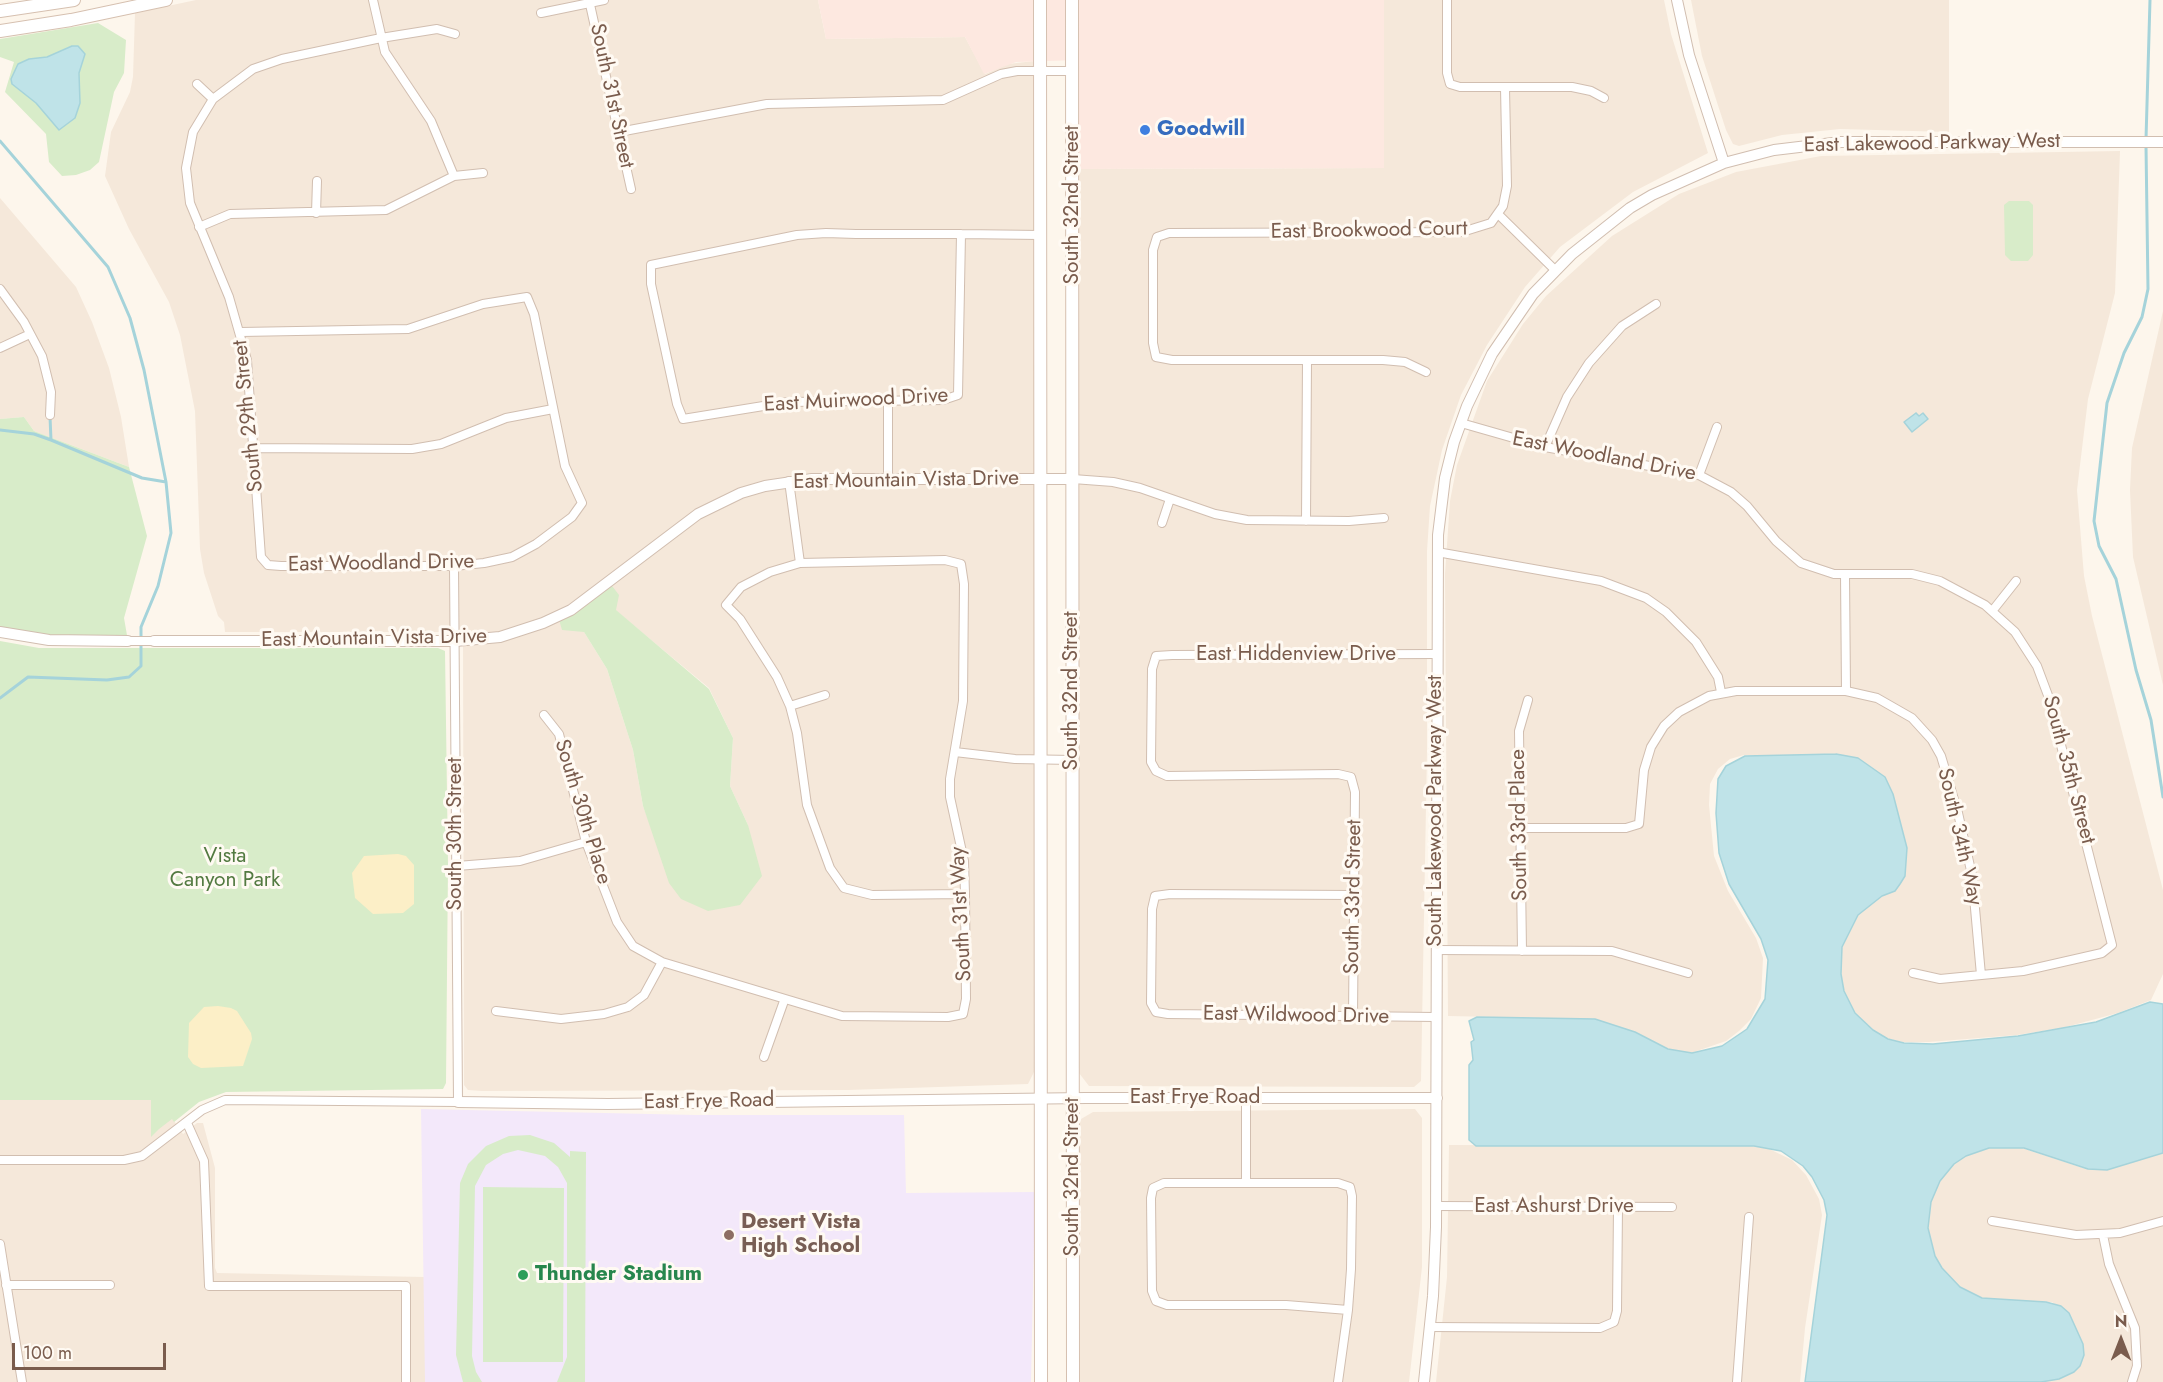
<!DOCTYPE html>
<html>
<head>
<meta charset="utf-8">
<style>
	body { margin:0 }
	#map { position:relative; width:2163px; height:1382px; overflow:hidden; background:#fdf6ec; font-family:Jost,sans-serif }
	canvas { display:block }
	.north { position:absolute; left:2091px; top:1310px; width:60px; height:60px; -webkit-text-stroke:4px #fffaf3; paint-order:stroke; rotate:0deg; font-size:16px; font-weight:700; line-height:24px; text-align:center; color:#7a5c4d }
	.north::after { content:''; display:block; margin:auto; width:21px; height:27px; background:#7a5c4d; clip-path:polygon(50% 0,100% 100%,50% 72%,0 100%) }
	.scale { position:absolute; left:12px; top:1343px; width:154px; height:27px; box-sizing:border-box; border:3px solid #7a5c4d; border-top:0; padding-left:8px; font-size:18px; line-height:21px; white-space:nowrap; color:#7a5c4d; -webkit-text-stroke:4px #fffaf3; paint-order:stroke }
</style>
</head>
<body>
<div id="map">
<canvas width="2163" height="1382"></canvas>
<div class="north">N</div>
<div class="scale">100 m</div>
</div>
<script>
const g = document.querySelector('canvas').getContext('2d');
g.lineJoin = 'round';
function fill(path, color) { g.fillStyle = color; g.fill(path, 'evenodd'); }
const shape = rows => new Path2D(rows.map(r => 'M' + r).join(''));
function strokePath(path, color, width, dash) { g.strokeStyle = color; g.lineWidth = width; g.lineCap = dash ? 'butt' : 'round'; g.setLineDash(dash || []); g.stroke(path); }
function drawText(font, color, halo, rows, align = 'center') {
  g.font = font + ' Jost,sans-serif'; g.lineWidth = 6; g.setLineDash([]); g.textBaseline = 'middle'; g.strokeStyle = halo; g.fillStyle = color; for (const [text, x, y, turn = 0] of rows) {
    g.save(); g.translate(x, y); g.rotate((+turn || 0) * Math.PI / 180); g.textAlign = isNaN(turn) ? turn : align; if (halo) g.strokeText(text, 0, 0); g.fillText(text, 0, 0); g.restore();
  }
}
fill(shape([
	[196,0,818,0,826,39,965,37,985,74,1008,64,1034,61,1035,1070,1028,1084,848,1090,482,1091,468,1090,464,1085,463,632,225,632,224,622,218,616,204,573,200,549,195,411,180,335,169,302,129,229,105,176,111,132,130,92,133,77,135,13],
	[615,610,709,688,733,738,730,786,748,825,652,829,643,806,633,750,607,669,584,632],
	[1383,0,1664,0,1671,34,1708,153,1633,192,1560,247,1525,287,1487,345,1461,395,1442,450,1430,506,1427,551,1427,751,1421,1081,1414,1087,1089,1086,1079,1073,1079,169,1384,168],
	[1691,0,1949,0,1949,132,1840,129,1782,135,1739,146,1733,144,1726,130,1702,56],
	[2120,151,2115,293,2088,399,2077,490,2084,576,2092,616,2163,890,2163,974,2151,1000,2118,1013,2062,1028,2017,1035,1929,1042,1902,1042,1881,1037,1844,1002,1800,755,1744,755,1730,759,1718,769,1710,784,1709,805,1714,856,1728,891,1756,938,1763,958,1761,998,1751,1019,1739,1031,1726,1041,1691,1053,1674,1051,1589,1019,1448,1016,1445,574,1450,501,1457,465,1487,381,1523,324,1546,296,1612,236,1679,194,1736,172,1821,156],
	[0,198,76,287,92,322,109,368,121,417,129,467,34,431,24,417,0,419],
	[2163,311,2163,685,2133,557,2130,490,2132,448],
	[0,1100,160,1100,183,1134,197,1123,203,1123,215,1168,215,1268,217,1273,425,1277,425,1382,0,1382],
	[1415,1109,1422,1118,1422,1267,1409,1382,1078,1382,1078,1125,1081,1119,1093,1112],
	[1449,1145,1763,1146,1792,1160,1806,1175,1819,1199,1822,1215,1805,1328,1800,1382,1436,1382,1447,1277],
	[1990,1146,2019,1147,2083,1168,2103,1170,2163,1151,2163,1382,2035,1382,2064,1311,2052,1302,1991,1300,1972,1296,1953,1283,1932,1257,1925,1215,1946,1168,1964,1155]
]), '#f5e8da');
fill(shape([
	[818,0,1384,0,1384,168,1079,169,1078,60,1016,62,984,74,965,37,826,39]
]), '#fde8e0');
fill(shape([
	[421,1109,696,1115,904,1115,906,1193,1035,1192,1031,1382,425,1382]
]), '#f3e8fa');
fill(shape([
	[98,23,126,40,124,73,114,92,99,162,90,170,76,175,62,176,49,162,46,134,5,92,14,62,0,57,0,39],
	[2009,201,2029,201,2033,205,2033,255,2028,261,2011,261,2005,255,2004,205],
	[24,417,34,431,129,467,147,536,124,618,128,641,0,632,0,419],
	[609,582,619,595,616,610,709,689,733,738,730,786,748,825,762,876,740,905,708,911,681,899,669,883,643,806,633,750,607,669,584,632,562,630,558,616],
	[0,641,39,648,438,648,445,651,448,865,446,1083,443,1089,226,1092,199,1102,174,1122,172,1119,159,1129,151,1137,151,1100,0,1100],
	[530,1135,554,1143,570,1157,570,1151,586,1152,585,1382,557,1382,567,1357,567,1183,558,1167,545,1156,518,1150,503,1154,486,1165,475,1186,472,1356,476,1372,482,1382,463,1382,456,1355,460,1183,468,1164,486,1146,509,1136],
	[483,1187,564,1188,563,1362,483,1362]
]), '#d8ecc9');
fill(shape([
	[398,854,406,856,414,865,414,904,403,913,373,914,355,898,352,873,364,856],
	[218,1006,231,1008,237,1011,251,1033,252,1039,243,1066,201,1068,193,1064,188,1057,189,1023,204,1007]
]), '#fcefc7');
const water = shape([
	[72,46,78,46,85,54,79,73,80,103,75,118,59,130,36,103,12,84,11,79,18,64,29,59,47,57,72,46],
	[1916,413,1919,416,1923,413,1928,419,1912,432,1904,422,1916,413],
	[1836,754,1858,758,1885,777,1893,794,1907,848,1905,876,1900,884,1895,891,1882,896,1858,915,1842,947,1841,974,1844,991,1855,1013,1873,1030,1888,1039,1904,1043,1933,1044,2018,1036,2096,1022,2150,1002,2163,1004,2163,1153,2107,1170,2088,1169,2024,1148,1989,1148,1966,1156,1954,1164,1940,1181,1931,1202,1928,1228,1935,1256,1942,1268,1960,1287,1982,1298,2046,1302,2061,1306,2069,1313,2083,1344,2084,1355,2080,1366,2074,1372,2059,1379,2041,1382,1805,1382,1827,1215,1824,1200,1812,1177,1803,1166,1781,1151,1754,1146,1476,1146,1469,1140,1469,1065,1473,1060,1471,1042,1474,1040,1469,1021,1477,1017,1595,1019,1635,1032,1668,1049,1692,1053,1722,1046,1747,1029,1765,999,1768,960,1761,939,1729,884,1719,853,1716,813,1718,779,1726,766,1745,756,1836,754]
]);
fill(water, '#bfe3e8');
strokePath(water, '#a5d3da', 1.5);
strokePath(shape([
	[2146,139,2150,0],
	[0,141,108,267,130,318,144,370,166,482,171,533,158,586,141,627,141,666,129,677,107,680,28,677,0,698],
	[2146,146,2148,289,2142,317,2124,353,2107,403,2094,521,2099,546,2116,579,2136,670,2151,720,2163,797],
	[50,417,51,440,142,478,166,482],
	[0,430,34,434,51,440]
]), '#a5d3da', 3);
const minor = shape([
	[373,0,385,52,431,121,454,176],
	[589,0,631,189],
	[1447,0,1447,73,1450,84,1460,87,1572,87,1591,91,1604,98],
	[541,13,604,0],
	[197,84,213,99],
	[619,132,767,104,943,100,1001,74,1017,71,1073,71],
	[316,213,317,181],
	[1499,215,1554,269],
	[199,227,230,214,386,210,454,176,483,173],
	[961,234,958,395,943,400,788,402,683,419,677,404,651,284,651,265,797,235,826,233,856,234,961,234,1040,235],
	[0,289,24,322,42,356,51,392,50,415],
	[241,332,408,329,483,304,527,297,534,314,565,466,582,503,572,517,536,544,512,557,484,563,454,566,281,566,268,565,261,557,247,360,229,297,190,203,186,168,193,132,213,99,253,69,282,59,381,38,437,29,455,34],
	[0,348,30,334],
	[1426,372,1405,362,1383,360,1172,360,1156,357,1153,343,1153,250,1157,237,1169,233,1462,232,1491,223,1503,206,1507,186,1505,88],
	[888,401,888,479],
	[1461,423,1545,447,1699,475,1731,492,1747,506,1776,541,1801,563,1834,574,1912,574,1940,581,1985,605,2015,632,2037,666,2049,698,2112,945,2102,953,2023,971,1940,979,1913,973],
	[1545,447,1567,397,1589,363,1622,326,1656,304],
	[255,448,412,449,441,444,506,418,553,409],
	[1699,475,1717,427],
	[1073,479,1113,482,1140,488,1215,514,1247,520,1349,521,1384,518],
	[789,481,800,563],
	[1306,521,1307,360],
	[1162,523,1170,499],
	[1437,552,1601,581,1646,598,1666,612,1696,642,1718,677,1721,692],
	[1845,574,1846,691],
	[1993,610,2016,581],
	[128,641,154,641],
	[790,706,825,695],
	[544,715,559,734,586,842,617,922,633,946,662,962,842,1016,948,1017,963,1014,966,999,965,894,964,861,950,797,950,779,963,701,964,584,961,564,945,560,800,563,770,572,741,587,726,605,740,619,777,677,790,706,797,733,807,805,830,868,844,888,872,895,965,894],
	[955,752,1015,759,1073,760],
	[1520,828,1626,828,1639,824,1644,770,1651,747,1664,726,1679,712,1709,696,1736,691,1846,691,1877,698,1912,718,1932,740,1941,756,1958,813,1972,875,1981,975],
	[457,866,520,861,586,842],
	[1353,895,1170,894,1155,896,1152,909,1151,1003,1156,1012,1168,1014,1436,1017],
	[1436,950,1612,951,1688,973],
	[1522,951,1519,731,1528,700],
	[496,1011,561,1019,604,1014,628,1007,644,995,662,962],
	[1353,1017,1355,792,1351,777,1338,774,1167,776,1156,771,1151,762,1152,669,1156,656,1172,655,1436,654],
	[764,1057,784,1001],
	[1246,1098,1246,1183],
	[187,1123,204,1161,209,1286,406,1286,406,1382],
	[0,1160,124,1160,142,1156,202,1110,225,1100,458,1102,454,566],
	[1436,1206,1672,1207],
	[1992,1221,2076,1235,2120,1233,2163,1221],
	[2103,1235,2109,1264,2135,1328,2137,1366,2132,1382],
	[0,1244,22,1382],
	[6,1285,110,1285],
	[1430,1327,1600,1328,1614,1322,1617,1311,1618,1207],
	[1338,1382,1348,1310,1351,1269,1352,1196,1350,1187,1338,1183,1164,1183,1153,1188,1151,1198,1152,1291,1156,1301,1167,1305,1286,1305,1348,1310],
	[1737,1382,1749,1217]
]);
const tertiary = shape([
	[1677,0,1689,55,1724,163],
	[0,632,49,640,128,641],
	[154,641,455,641,500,637,543,623,571,610,698,514,741,493,765,486,812,479,1073,479],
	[458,1102,608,1104,1086,1098,1437,1098],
	[1424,1382,1433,1296,1436,1227,1438,535,1445,478,1454,442,1467,406,1492,354,1533,294,1572,254,1630,208,1652,195,1724,163,1774,150,1841,142,2163,142]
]);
const secondary = shape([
	[1040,0,1041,1382],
	[1072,0,1073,1382],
	[0,11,74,0],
	[0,31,71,20,166,0]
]);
strokePath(minor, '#d1beb0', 10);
strokePath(tertiary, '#d1beb0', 12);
strokePath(secondary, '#d6c0b0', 14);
strokePath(minor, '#fff', 8);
strokePath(tertiary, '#fff', 10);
strokePath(secondary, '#fff', 12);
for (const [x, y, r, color] of [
	[1145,130,6,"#3f7fe0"],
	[729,1235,6,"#8d6e63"],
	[523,1275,6,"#2e9e5b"]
]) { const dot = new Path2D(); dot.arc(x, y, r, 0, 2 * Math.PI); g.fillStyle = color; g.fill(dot); strokePath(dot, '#fffaf3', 2); }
drawText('21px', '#7a5c4d', '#fffaf3', [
	["South 31st Street",611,96,78],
	["East Lakewood Parkway West",1932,144,-1],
	["South 32nd Street",1073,205,-90],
	["East Brookwood Court",1369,231,-1],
	["East Muirwood Drive",856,401,-3],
	["South 29th Street",249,416,-96],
	["East Woodland Drive",1604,457,11],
	["East Mountain Vista Drive",906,481,-1],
	["East Woodland Drive",381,564,-1],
	["East Mountain Vista Drive",374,639,-1],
	["East Hiddenview Drive",1296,655],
	["South 32nd Street",1072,691,-90],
	["South 35th Street",2068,770,75],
	["South Lakewood Parkway West",1436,811,-90],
	["South 30th Place",582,812,73],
	["South 33rd Place",1520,825,-91],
	["South 30th Street",456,834,-90],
	["South 34th Way",1959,837,77],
	["South 33rd Street",1354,897,-89],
	["South 31st Way",962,914,-93],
	["East Wildwood Drive",1296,1016,1],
	["East Frye Road",1195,1098],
	["East Frye Road",709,1102,-1],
	["South 32nd Street",1073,1177,-90],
	["East Ashurst Drive",1554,1207]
]);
drawText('bold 21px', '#366cbe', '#fffaf3', [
	["Goodwill",1157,130]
], 'left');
drawText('21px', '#537a41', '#fffaf3', [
	["Vista",225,857],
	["Canyon Park",225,881]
]);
drawText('bold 21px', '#785e54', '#fffaf3', [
	["Desert Vista",741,1223],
	["High School",741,1247]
], 'left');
drawText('bold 21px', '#27864d', '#fffaf3', [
	["Thunder Stadium",535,1275]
], 'left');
</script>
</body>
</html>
